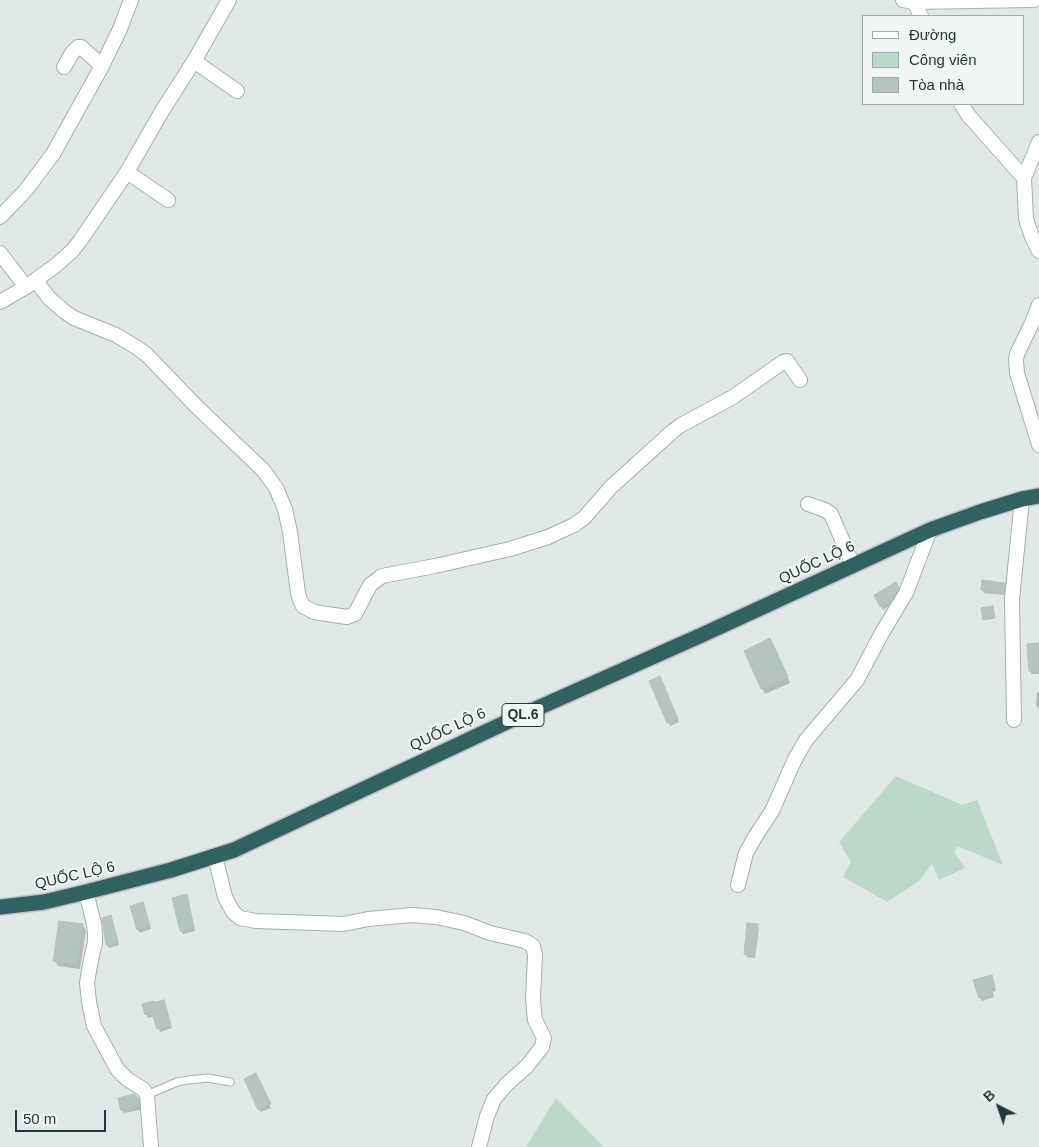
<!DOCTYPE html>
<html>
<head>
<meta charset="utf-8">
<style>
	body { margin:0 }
	#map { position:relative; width:1039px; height:1147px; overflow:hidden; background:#e0e9e7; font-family:Arial,sans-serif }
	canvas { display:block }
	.legend { position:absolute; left:862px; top:15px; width:162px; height:90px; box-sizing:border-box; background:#f0f6f4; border:1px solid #9eaaa8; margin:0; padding:6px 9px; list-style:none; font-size:15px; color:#223836 }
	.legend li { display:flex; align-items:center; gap:10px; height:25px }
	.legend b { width:25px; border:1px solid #9eaaa8 }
	.north { position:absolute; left:974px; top:1082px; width:50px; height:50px; -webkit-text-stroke:4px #f0f6f4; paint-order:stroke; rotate:319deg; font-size:14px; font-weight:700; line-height:20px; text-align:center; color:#223836 }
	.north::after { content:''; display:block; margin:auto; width:18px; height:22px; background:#223836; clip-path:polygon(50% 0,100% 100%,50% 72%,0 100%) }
	.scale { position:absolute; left:15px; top:1110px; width:91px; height:22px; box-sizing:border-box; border:2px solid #223836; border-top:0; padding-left:6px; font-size:15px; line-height:18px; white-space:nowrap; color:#223836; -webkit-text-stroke:4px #f0f6f4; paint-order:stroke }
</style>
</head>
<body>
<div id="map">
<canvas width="1039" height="1147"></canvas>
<ul class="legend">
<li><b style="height:6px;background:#fff"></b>Đường</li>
<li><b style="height:14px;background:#bbd9c8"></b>Công viên</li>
<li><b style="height:14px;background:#b6c4c0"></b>Tòa nhà</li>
</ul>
<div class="north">B</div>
<div class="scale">50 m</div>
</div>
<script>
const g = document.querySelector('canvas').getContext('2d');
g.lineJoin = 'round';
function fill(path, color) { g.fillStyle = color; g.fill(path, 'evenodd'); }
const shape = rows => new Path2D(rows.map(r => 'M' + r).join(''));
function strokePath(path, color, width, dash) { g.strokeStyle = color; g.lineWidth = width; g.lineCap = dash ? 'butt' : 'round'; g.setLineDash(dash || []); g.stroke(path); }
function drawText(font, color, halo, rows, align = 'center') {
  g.font = font + ' Arial,sans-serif'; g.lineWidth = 4; g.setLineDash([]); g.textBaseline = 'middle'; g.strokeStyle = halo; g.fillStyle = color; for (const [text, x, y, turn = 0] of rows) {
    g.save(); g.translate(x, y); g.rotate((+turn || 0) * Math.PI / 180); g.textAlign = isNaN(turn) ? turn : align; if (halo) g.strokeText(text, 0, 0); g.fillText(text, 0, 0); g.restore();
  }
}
fill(shape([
	[896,776,962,805,977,800,1003,865,957,846,955,853,965,868,939,880,932,864,919,881,887,902,843,877,851,862,839,842],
	[556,1098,604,1147,526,1147]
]), '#bbd9c8');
fill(shape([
	[896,584,900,591,893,604,883,610,875,596],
	[1004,584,1006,587,1005,595,984,593,982,590],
	[1039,644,1039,674,1032,674,1030,671],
	[773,645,790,683,765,694,762,688],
	[662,681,679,722,670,726,651,682],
	[1037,692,1039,693,1039,710,1036,705],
	[173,899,188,899,195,931,183,934,181,931],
	[144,906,151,929,140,933,138,930],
	[103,919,112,920,119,945,109,948,107,945],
	[748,924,757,925,759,928,755,958,747,957,745,954],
	[83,925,86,931,80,969,58,966,54,960],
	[993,979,996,991,992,992,994,997,982,1001,980,998],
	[143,1005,165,1005,172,1028,160,1032,155,1016,148,1018],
	[258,1078,271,1108,261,1112,259,1109],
	[136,1096,140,1102,140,1110,124,1113,122,1110]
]), '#0003');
const building = shape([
	[982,580,1005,583,1004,593,981,590,982,580],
	[896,582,899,587,891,601,880,607,874,595,896,582],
	[993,606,995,618,983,620,981,608,993,606],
	[770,638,788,677,761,689,744,651,770,638],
	[1039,643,1039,671,1029,671,1027,644,1039,643],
	[660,676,678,719,667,723,649,681,660,676],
	[187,894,194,928,180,931,172,898,187,894],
	[143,902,150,926,137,930,130,906,143,902],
	[111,915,118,942,106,945,102,918,111,915],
	[59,921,83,924,77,964,53,961,59,921],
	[747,923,758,924,754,956,744,954,747,923],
	[992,975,995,987,991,989,993,994,979,998,973,980,992,975],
	[164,1000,171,1025,157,1029,152,1013,145,1015,142,1004,154,1001,155,1002,164,1000],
	[256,1073,271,1104,258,1110,244,1079,256,1073],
	[134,1094,138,1098,139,1106,121,1111,118,1098,134,1094]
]);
fill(building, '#b6c4c0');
strokePath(building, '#b3c2bf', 1);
const lane = shape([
	[147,1095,177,1082,188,1080,208,1078,230,1082]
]);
const street = shape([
	[903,0,914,2,1034,0],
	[914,2,921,16],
	[194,61,237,91],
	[64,67,72,53,78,47,81,47,102,66],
	[961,104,969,116,1024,178],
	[1039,142,1024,178,1026,219,1032,237,1039,251],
	[127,172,168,200],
	[0,217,26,190,53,154,102,66,120,29,131,0],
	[0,253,26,287],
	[36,281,49,298,65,312,74,318,116,335,136,347,147,355,197,407,264,471,276,488,285,509,290,532,298,593,300,600,303,606,314,612,347,617,355,614,370,585,382,576,435,566,510,549,548,537,574,525,584,518,611,487,673,431,681,425,733,397,783,362,787,361,800,380],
	[0,302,26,287,55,266,72,251,80,241,127,172,162,111,194,61,229,0],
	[1039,305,1032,323,1017,354,1016,360,1017,373,1039,445],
	[808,504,825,510,831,514,853,565],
	[1014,720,1012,599,1022,499],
	[215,856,225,897,233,912,240,918,256,921,344,924,368,919,412,915,436,917,464,923,490,933,525,941,533,946,535,955,533,998,534,1011,535,1020,544,1038,542,1047,527,1066,507,1084,494,1099,487,1116,479,1147],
	[738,885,746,853,755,837,772,811,795,759,806,740,857,680,883,631,906,593,930,530],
	[86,892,94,924,95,933,95,942,90,965,87,983,89,1002,94,1026,117,1069,127,1079,143,1089,147,1095,151,1147]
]);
const highway = shape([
	[0,907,44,902,86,892,171,870,234,850,511,720,704,634,930,530,980,512,1022,499,1039,496]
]);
strokePath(lane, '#a3b0ae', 9);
strokePath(street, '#a3b0ae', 16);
strokePath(highway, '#bdc3c3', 18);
strokePath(lane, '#fff', 7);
strokePath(street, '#fff', 14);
strokePath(highway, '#316160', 15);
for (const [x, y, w] of [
	[523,715,42]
]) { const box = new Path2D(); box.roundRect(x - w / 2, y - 11.5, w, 23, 4); g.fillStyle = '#f0f6f4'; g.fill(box); strokePath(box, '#223836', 1); }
drawText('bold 14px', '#223836', null, [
	["QL.6",523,715]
]);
drawText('15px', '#223836', '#f0f6f4', [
	["QUỐC LỘ 6",817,563,-25],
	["QUỐC LỘ 6",448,730,-25],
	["QUỐC LỘ 6",75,876,-13]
]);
</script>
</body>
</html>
